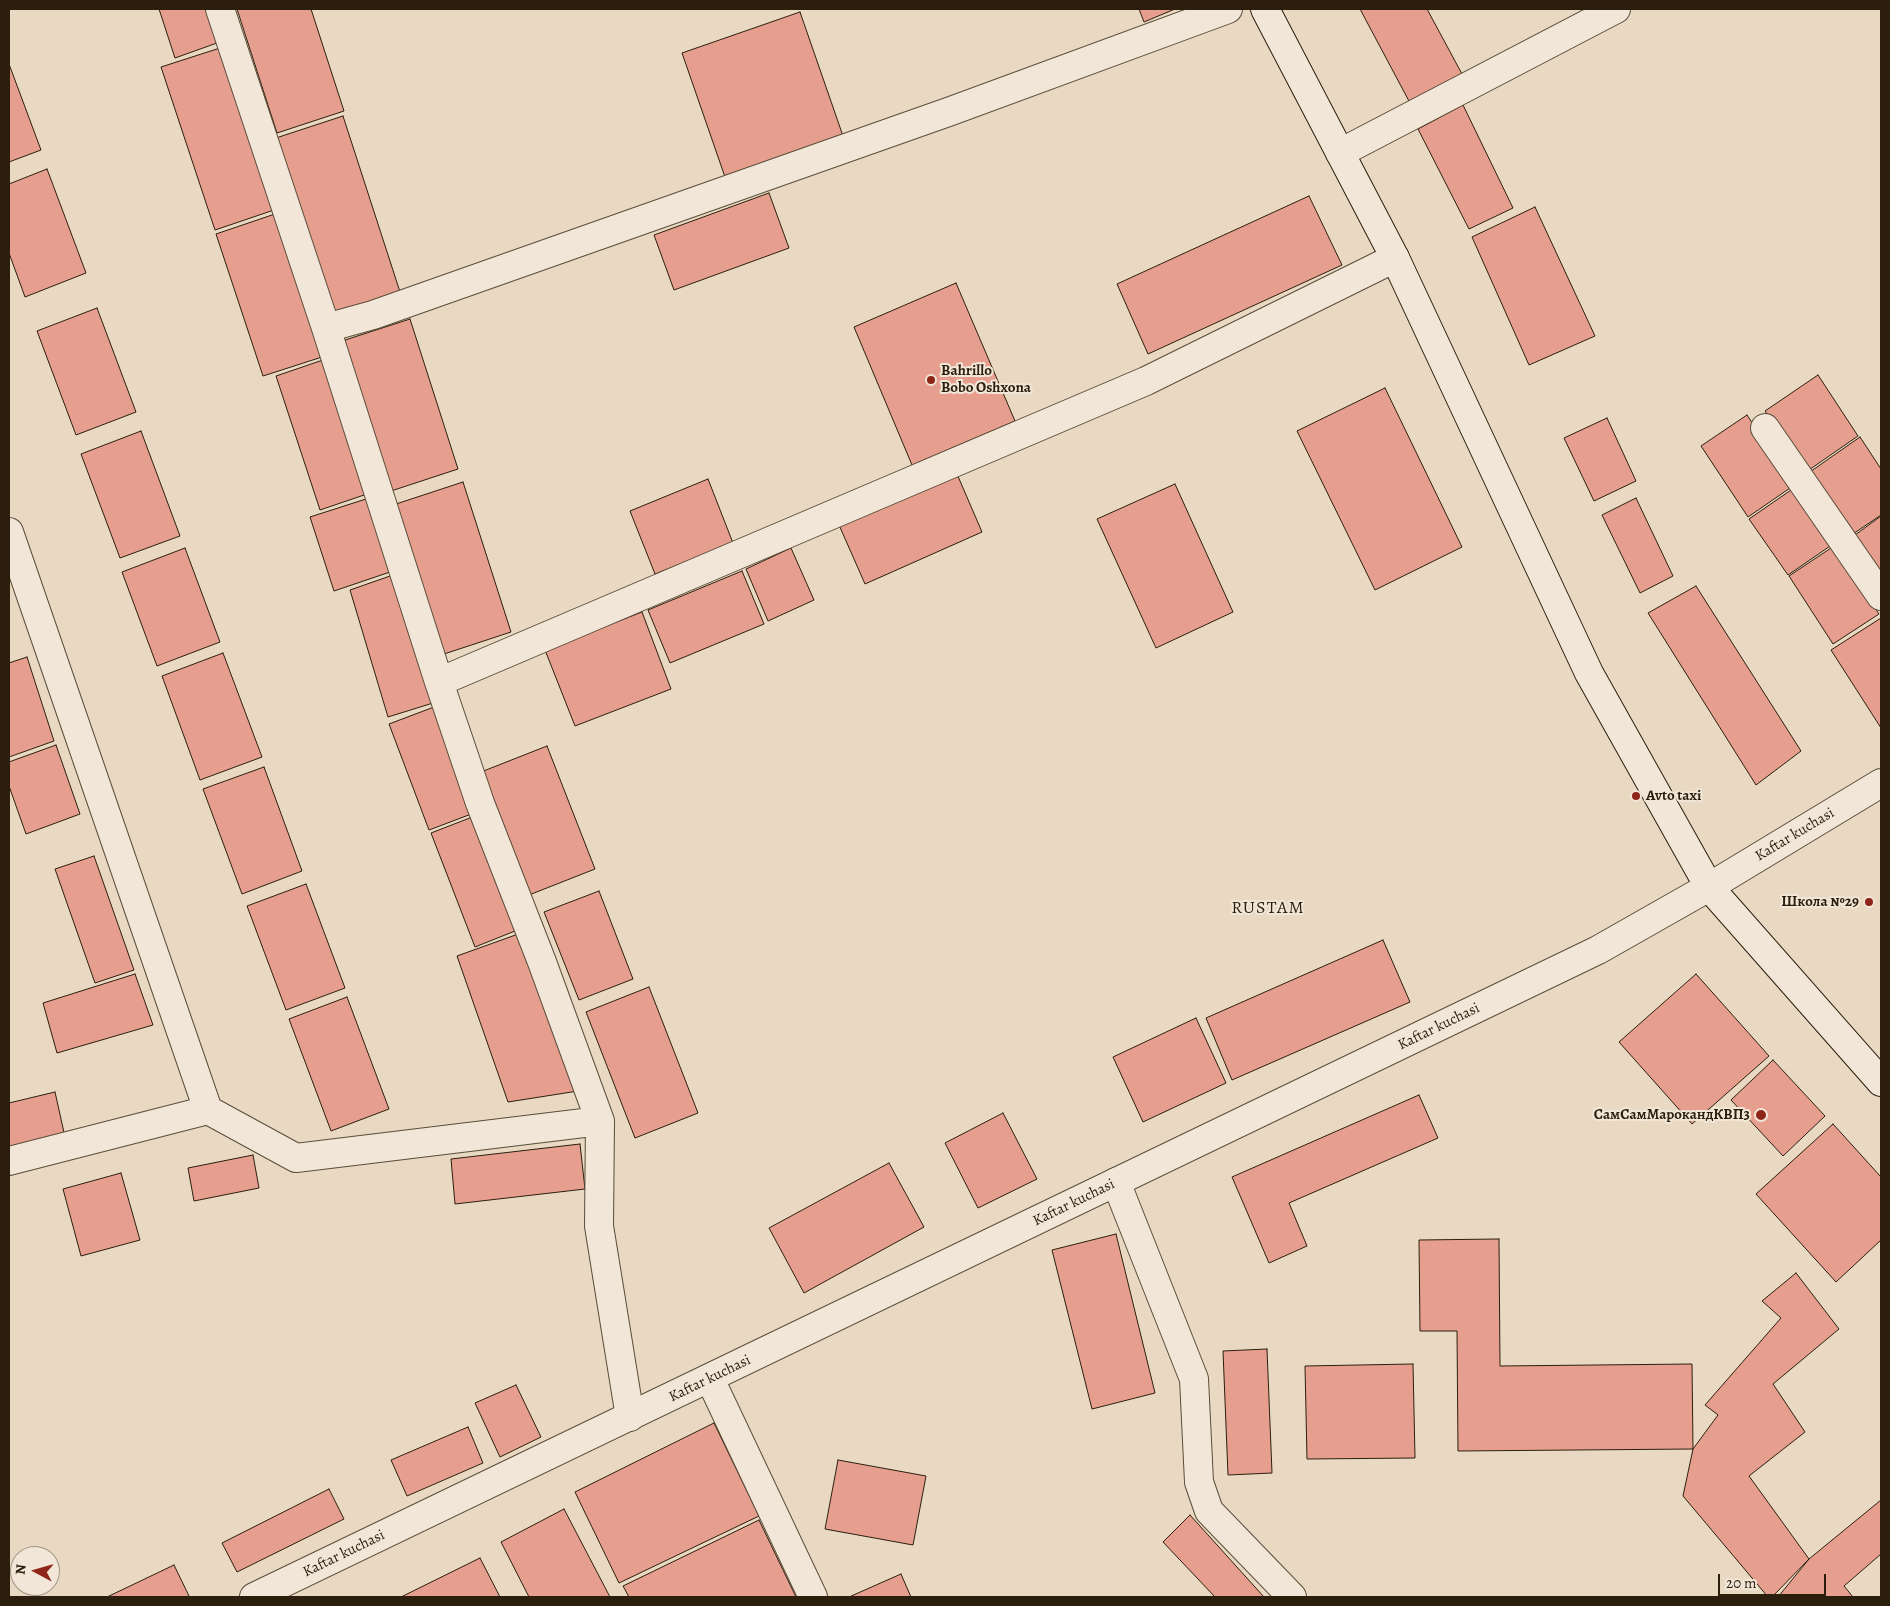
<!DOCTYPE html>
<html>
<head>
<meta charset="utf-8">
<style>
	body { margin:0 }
	#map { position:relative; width:1890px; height:1606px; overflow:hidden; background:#e9d9c2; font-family:Alegreya,serif }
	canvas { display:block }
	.frame { position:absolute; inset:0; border:10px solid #2b1e0d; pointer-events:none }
	.north { position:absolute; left:10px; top:1546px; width:50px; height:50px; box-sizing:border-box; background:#f1e6d7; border:1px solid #a29686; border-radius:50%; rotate:276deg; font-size:14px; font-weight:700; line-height:20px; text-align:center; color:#2b1e0d }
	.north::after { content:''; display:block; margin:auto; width:18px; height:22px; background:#8f2418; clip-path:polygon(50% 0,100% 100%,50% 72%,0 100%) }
	.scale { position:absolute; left:1718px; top:1574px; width:108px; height:22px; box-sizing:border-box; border:2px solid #2b1e0d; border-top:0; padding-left:6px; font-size:15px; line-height:18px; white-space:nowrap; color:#2b1e0d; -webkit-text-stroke:4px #f1e6d7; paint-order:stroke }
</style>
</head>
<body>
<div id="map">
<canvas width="1890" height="1606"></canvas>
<div class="frame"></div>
<div class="north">N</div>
<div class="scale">20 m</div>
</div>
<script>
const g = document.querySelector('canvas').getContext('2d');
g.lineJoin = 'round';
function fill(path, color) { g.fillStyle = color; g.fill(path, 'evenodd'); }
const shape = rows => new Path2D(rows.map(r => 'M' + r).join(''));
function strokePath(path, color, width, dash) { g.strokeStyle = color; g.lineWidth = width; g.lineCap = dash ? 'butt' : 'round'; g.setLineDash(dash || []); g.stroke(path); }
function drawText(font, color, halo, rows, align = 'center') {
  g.font = font + ' Alegreya,serif'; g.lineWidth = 4; g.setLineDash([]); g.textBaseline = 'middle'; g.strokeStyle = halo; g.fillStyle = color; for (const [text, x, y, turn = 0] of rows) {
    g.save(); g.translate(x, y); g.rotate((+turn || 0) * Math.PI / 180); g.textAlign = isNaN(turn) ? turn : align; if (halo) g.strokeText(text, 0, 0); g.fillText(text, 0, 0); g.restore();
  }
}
const building = shape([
	[159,9,206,9,217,43,175,58,159,9],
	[237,9,311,9,344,111,277,133,237,9],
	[1139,9,1175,9,1144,22,1139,9],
	[1360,9,1427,9,1462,74,1410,103,1360,9],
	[800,12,843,136,725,177,682,53,800,12],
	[220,48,274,210,215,230,161,67,220,48],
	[9,64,41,150,9,162,9,64],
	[1463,105,1513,208,1469,229,1418,129,1463,105],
	[343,116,401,295,334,317,276,138,343,116],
	[47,169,86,273,25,297,9,253,9,184,47,169],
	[769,193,789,248,674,290,654,235,769,193],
	[1309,196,1342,265,1148,354,1117,284,1309,196],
	[1535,207,1595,336,1529,365,1472,237,1535,207],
	[275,214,322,357,263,376,216,234,275,214],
	[956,283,1015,421,912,465,854,327,956,283],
	[97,308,136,412,76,435,37,331,97,308],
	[410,319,458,469,391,491,342,341,410,319],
	[323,360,367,494,320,510,276,376,323,360],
	[1818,375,1858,436,1806,472,1765,411,1818,375],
	[1385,388,1462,547,1375,590,1297,431,1385,388],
	[1747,415,1793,486,1748,517,1701,446,1747,415],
	[1607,418,1636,481,1594,501,1564,438,1607,418],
	[141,431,180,536,120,558,81,454,141,431],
	[1860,437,1881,469,1881,515,1850,536,1807,474,1860,437],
	[957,474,982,532,865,584,839,525,957,474],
	[708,479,733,543,655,574,630,511,708,479],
	[463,482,511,632,444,654,396,504,463,482],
	[1175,484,1233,612,1156,648,1097,519,1175,484],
	[1794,488,1833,544,1788,575,1749,519,1794,488],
	[369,498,393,571,334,591,310,517,369,498],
	[1636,498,1673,576,1640,593,1602,515,1636,498],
	[1881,516,1881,582,1851,538,1881,516],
	[1834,546,1879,614,1833,644,1789,576,1834,546],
	[185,548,220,642,157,666,122,572,185,548],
	[791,548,814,600,768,621,746,569,791,548],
	[742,571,764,624,670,663,648,610,742,571],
	[393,575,433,703,388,717,350,590,393,575],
	[1696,586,1801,751,1756,785,1648,613,1696,586],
	[642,612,671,689,575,726,545,650,642,612],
	[1881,618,1881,728,1831,650,1881,618],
	[223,653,262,757,200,780,162,676,223,653],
	[27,657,54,741,9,757,9,663,27,657],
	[434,707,474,813,429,830,389,724,434,707],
	[56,745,80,814,26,834,9,786,9,762,56,745],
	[547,746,595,869,529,895,481,772,547,746],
	[264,767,302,871,242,894,203,789,264,767],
	[475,816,520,929,475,947,431,833,475,816],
	[94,856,134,970,95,983,55,869,94,856],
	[306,884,345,988,286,1010,247,906,306,884],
	[599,891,633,979,579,1000,544,912,599,891],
	[521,933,578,1091,508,1102,457,956,521,933],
	[1383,940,1410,1002,1232,1080,1206,1018,1383,940],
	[135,974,153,1025,57,1053,43,1003,135,974],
	[1696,974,1769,1056,1692,1124,1619,1042,1696,974],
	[649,987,698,1113,635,1138,586,1012,649,987],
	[347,997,389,1109,331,1131,289,1019,347,997],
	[1196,1018,1226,1083,1143,1122,1113,1057,1196,1018],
	[1773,1060,1825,1116,1783,1156,1731,1100,1773,1060],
	[55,1092,65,1137,9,1150,9,1103,55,1092],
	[1419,1095,1438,1138,1289,1203,1307,1246,1269,1263,1232,1177,1419,1095],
	[1003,1113,1037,1179,978,1208,945,1143,1003,1113],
	[1833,1124,1881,1177,1881,1240,1836,1282,1756,1194,1833,1124],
	[580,1144,585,1189,455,1204,451,1159,580,1144],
	[253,1155,259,1188,194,1201,188,1168,253,1155],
	[889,1163,924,1227,804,1293,769,1228,889,1163],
	[121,1173,140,1240,81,1256,63,1189,121,1173],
	[1116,1234,1155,1393,1092,1409,1052,1250,1116,1234],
	[1499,1239,1500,1366,1692,1364,1693,1449,1458,1451,1457,1331,1420,1331,1419,1240,1499,1239],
	[1796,1273,1839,1329,1773,1384,1805,1432,1749,1476,1809,1559,1772,1597,1768,1597,1683,1496,1693,1449,1718,1415,1705,1405,1781,1318,1762,1301,1796,1273],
	[1267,1349,1272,1473,1228,1475,1223,1351,1267,1349],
	[1413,1364,1415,1458,1307,1459,1305,1366,1413,1364],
	[516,1385,541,1437,500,1457,475,1403,516,1385],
	[714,1423,759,1516,619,1583,575,1492,714,1423],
	[468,1427,483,1463,407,1496,391,1460,468,1427],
	[838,1460,926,1476,913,1545,825,1529,838,1460],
	[329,1489,344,1519,237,1572,222,1543,329,1489],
	[1881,1500,1881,1554,1844,1586,1853,1597,1778,1597,1809,1559,1881,1500],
	[564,1509,610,1597,529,1597,501,1542,564,1509],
	[1190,1515,1264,1597,1215,1597,1163,1542,1190,1515],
	[759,1520,796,1597,629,1597,623,1586,759,1520],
	[480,1558,500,1597,401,1597,480,1558],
	[174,1565,189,1596,187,1597,107,1597,174,1565],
	[901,1574,911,1597,849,1597,901,1574]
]);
fill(building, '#e69f8f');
strokePath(building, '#2b1e0d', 1);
const minor = shape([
	[220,9,326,328,439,682,480,803,542,962,600,1121,599,1226,630,1417],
	[1340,153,1616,9],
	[326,328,373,315,951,111,1228,9],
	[1765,428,1881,596],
	[9,532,208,1110],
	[439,682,1146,381,1395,258],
	[1709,887,1881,783],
	[9,1161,208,1110,296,1158,600,1121],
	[1116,1182,1194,1379,1199,1482,1209,1511,1292,1597],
	[710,1379,813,1597]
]);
const tertiary = shape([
	[254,1597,1598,950,1709,887]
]);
const secondary = shape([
	[1265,9,1395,258,1589,673,1709,887,1881,1082]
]);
strokePath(minor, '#5a4d3a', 30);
strokePath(tertiary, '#5a4d3a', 30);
strokePath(secondary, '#2b1e0d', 30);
strokePath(minor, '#f1e6d7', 28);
strokePath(tertiary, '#f1e6d7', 28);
strokePath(secondary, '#f1e6d7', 28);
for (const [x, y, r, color] of [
	[931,380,5,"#8f2418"],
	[1636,796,5,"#8f2418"],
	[1869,902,5,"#8f2418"],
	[1761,1115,6,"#8f2418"]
]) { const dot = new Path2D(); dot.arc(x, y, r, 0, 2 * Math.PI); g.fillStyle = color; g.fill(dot); strokePath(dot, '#f1e6d7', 2); }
drawText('bold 15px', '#2b1e0d', '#f1e6d7', [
	["Bahrillo",941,371],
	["Bobo Oshxona",941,388],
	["Avto taxi",1646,796],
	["Школа №29",1859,902,"right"],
	["СамСамМарокандКВП3",1750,1115,"right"]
], 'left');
drawText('15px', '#2b1e0d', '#f1e6d7', [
	["Kaftar kuchasi",1795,835,-31],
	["Kaftar kuchasi",1439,1027,-26],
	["Kaftar kuchasi",1074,1203,-26],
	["Kaftar kuchasi",710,1379,-26],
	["Kaftar kuchasi",344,1554,-26]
]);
g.letterSpacing = '1px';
drawText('18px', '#2b1e0d', '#f1e6d7', [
	["RUSTAM",1268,909]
]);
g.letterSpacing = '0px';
</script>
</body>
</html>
